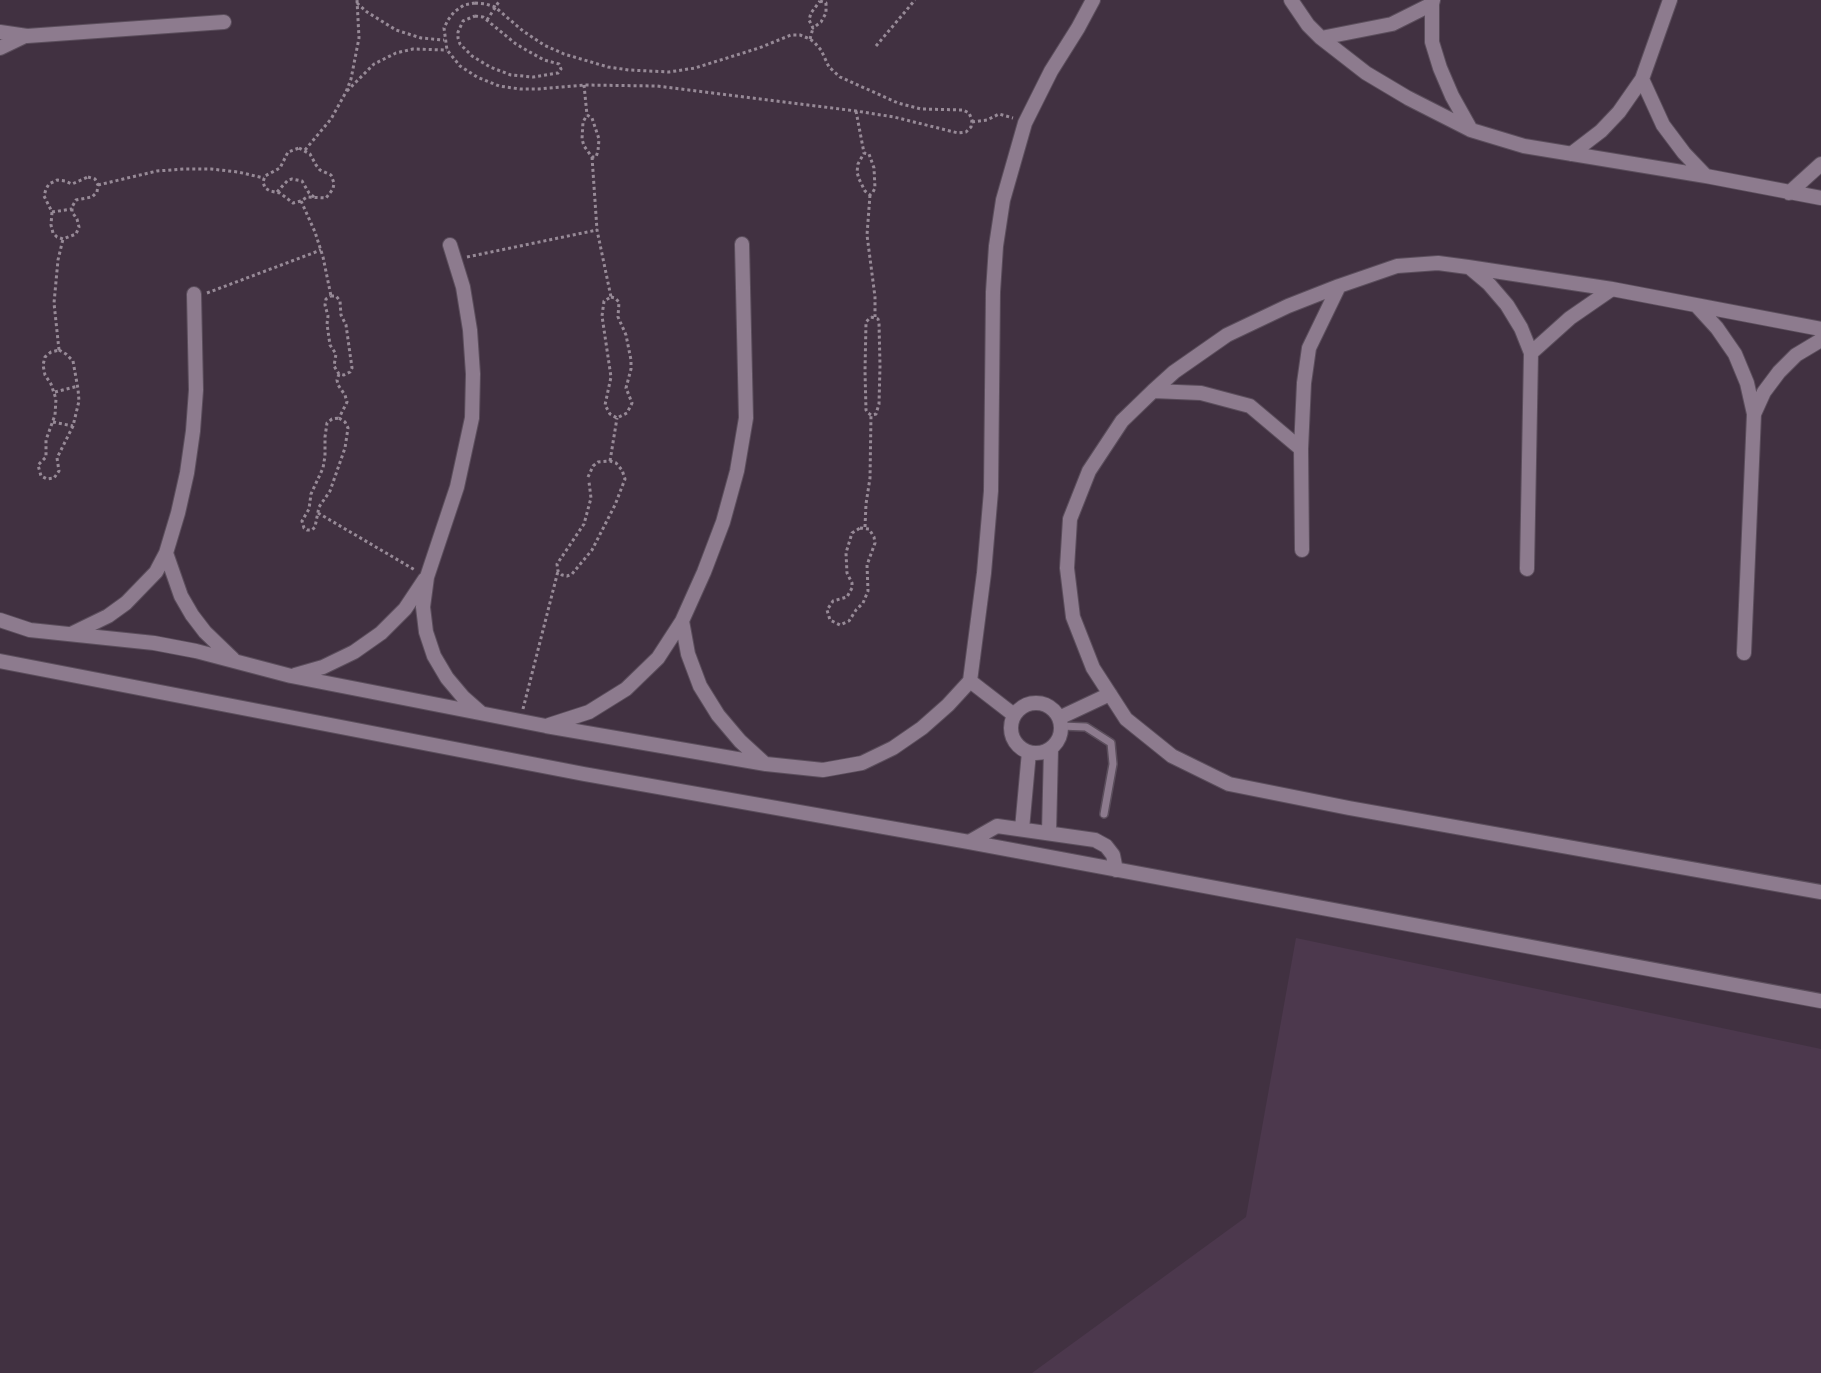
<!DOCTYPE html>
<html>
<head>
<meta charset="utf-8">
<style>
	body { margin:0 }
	canvas { display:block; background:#413141 }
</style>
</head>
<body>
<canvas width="1821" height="1373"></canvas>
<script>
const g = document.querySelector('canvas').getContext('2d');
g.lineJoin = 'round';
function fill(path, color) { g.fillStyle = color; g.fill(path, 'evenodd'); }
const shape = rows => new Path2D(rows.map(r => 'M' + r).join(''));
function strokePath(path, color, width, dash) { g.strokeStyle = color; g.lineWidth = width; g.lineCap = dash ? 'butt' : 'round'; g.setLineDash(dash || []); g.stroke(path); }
fill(shape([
	[1296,938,1821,1049,1821,1373,1032,1373,1246,1217]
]), '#4c384d');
const service = shape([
	[1061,726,1086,727,1111,743,1113,764,1104,814]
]);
const minor = shape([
	[1291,0,1308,25,1321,38,1366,73,1408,98,1471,130,1524,146,1706,176,1821,198],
	[1433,0,1432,4,1432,42,1440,68,1452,96,1471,130],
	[0,32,27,36,224,22],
	[1321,38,1392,24,1432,4],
	[0,48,25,36],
	[1642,79,1663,125,1684,153,1706,176],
	[1571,154,1601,131,1619,112,1642,79,1670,0],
	[1789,193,1821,164],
	[450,245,463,287,470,330,473,374,472,418,457,487,427,577,423,607,426,632,434,656,447,678,463,697,480,712],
	[1470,268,1489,284,1507,305,1521,328,1531,353,1527,569],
	[1696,305,1717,328,1735,354,1747,383,1754,414,1744,653],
	[1821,329,1612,289,1468,267,1438,263,1397,266,1339,286,1288,306,1227,335,1174,372,1153,391,1122,421,1089,471,1070,519,1067,568,1073,617,1093,668,1126,719,1172,756,1229,784,1349,808,1821,892],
	[1531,353,1570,318,1612,289],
	[1153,391,1201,393,1250,406,1301,449],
	[1754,414,1764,392,1779,372,1796,355,1821,340],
	[1302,550,1301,449,1304,383,1309,348,1339,286],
	[166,553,181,596,192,615,205,632,233,659],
	[0,620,30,630,154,643,196,651,291,676,546,726,766,764,823,770,862,763,893,748,922,728,948,705,970,681,984,573,991,491,993,292,996,246,1003,200,1025,123,1051,71,1078,28,1093,0],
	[682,621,688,654,700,686,718,715,740,741,764,763],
	[71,634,108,616,126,603,156,572,166,553,178,513,187,473,193,431,196,390,194,294],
	[0,661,584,774,969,842,1821,1001],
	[295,675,323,667,354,652,381,633,405,609,425,579],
	[970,681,1014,715],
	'1011 728a25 25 0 1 1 50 0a25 25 0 1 1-50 0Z',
	[1059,718,1110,694],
	[549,725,589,712,626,689,658,658,682,621,704,572,723,522,737,471,746,418,742,244],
	[1022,829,1029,752],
	[1049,833,1051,749],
	[969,842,997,826,1095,840,1106,846,1113,855,1116,870]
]);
strokePath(service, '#5b4e5c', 10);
strokePath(minor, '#5b4e5c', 16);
strokePath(shape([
	[820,1,826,3,826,13,821,22,813,28,809,20,811,13,820,1],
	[357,3,367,12,396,30,421,38,444,40],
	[475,3,486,4,495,7,523,31,544,45,564,54,608,67,629,70,669,72,695,68,759,48,791,35,800,35,810,39,815,43,821,50,829,67,840,77,898,103,921,109,963,110,969,113,972,120,971,127,966,132,958,133,894,117,856,111,657,86,584,85,539,89,520,89,499,86,477,77,460,66,447,50,444,28,448,20,454,12,464,5,475,3],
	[475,16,483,17,516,44,528,51,544,60,559,64,561,69,558,73,533,77,511,75,490,67,472,56,460,44,458,38,458,32,463,21,475,16],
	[487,20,500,0],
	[810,39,813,28],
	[876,46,915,0],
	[584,85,587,115],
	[347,91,374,64,396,53,413,49,447,50],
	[856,111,864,153,869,154,874,168,875,188,873,192,870,195,865,191,859,179,857,172,858,164,864,153],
	[587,115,592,118,599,139,598,151,596,157,592,157,584,146,582,139,583,122,587,115],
	[972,122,987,120,999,114,1013,118],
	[299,148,310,154,316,165,320,170,331,175,334,183,333,189,326,198,307,197,301,201,293,203,280,193,270,191,265,188,263,182,265,176,280,168,288,152,299,148],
	[305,150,331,119,346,92,351,79,359,38,357,0],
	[592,157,597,230,611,297],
	[88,177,95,179,98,185,97,192,92,197,76,200,72,207,72,212,77,219,79,227,76,234,63,239,57,237,53,233,51,225,52,212,44,196,46,189,49,184,57,180,65,181,72,184,88,177],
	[98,185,157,171,184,169,211,169,238,172,264,178],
	[277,192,288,180,292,179,302,181,309,193,315,198],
	[870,195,867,235,875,297,875,317],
	[301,201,315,232,323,257,331,296],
	[52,212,72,209],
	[467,257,597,230],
	[207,293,321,250],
	[331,296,336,296,340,301,341,315,346,325,352,368,350,372,344,375,339,374,334,366,336,354,330,345,327,324,328,316,325,305,326,299,331,296],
	[611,297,615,298,619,302,618,317,626,335,631,360,631,369,626,388,632,403,627,413,617,418,610,414,605,405,611,377,602,316,604,301,611,297],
	[871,317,878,319,879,323,880,366,879,404,876,414,871,415,868,413,866,410,865,371,866,322,871,317],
	[59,350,66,354,73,361,78,389,79,401,73,426,57,458,59,471,54,478,47,479,41,476,38,465,46,457,46,440,55,415,56,399,51,384,45,375,43,365,45,357,51,352,59,350],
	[59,350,54,303,58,260,63,239],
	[339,374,337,380,338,385,345,395,347,402,339,418],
	[55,392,78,386],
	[339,418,345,422,348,428,345,448,330,491,319,507,315,527,312,530,307,530,304,528,302,521,309,509,311,494,323,468,325,456,325,437,327,423,332,419,339,418],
	[53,422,73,426],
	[610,461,617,418],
	[588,477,593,466,598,462,610,461,616,463,622,470,625,479,615,505,592,550,572,574,567,576,562,575,558,571,557,564,584,524,591,498,589,482],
	[318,513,415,570],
	[865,527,866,504,870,478,871,415],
	[860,528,869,529,874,537,875,543,867,565,868,591,863,603,856,610,849,621,840,625,830,620,827,610,833,601,847,597,852,588,852,583,847,573,846,553,852,533,860,528],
	[523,709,558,571]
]), '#978a97', 3, [3, 3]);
strokePath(service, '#8d7b8e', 7);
strokePath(minor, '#8d7b8e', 14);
</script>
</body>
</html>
